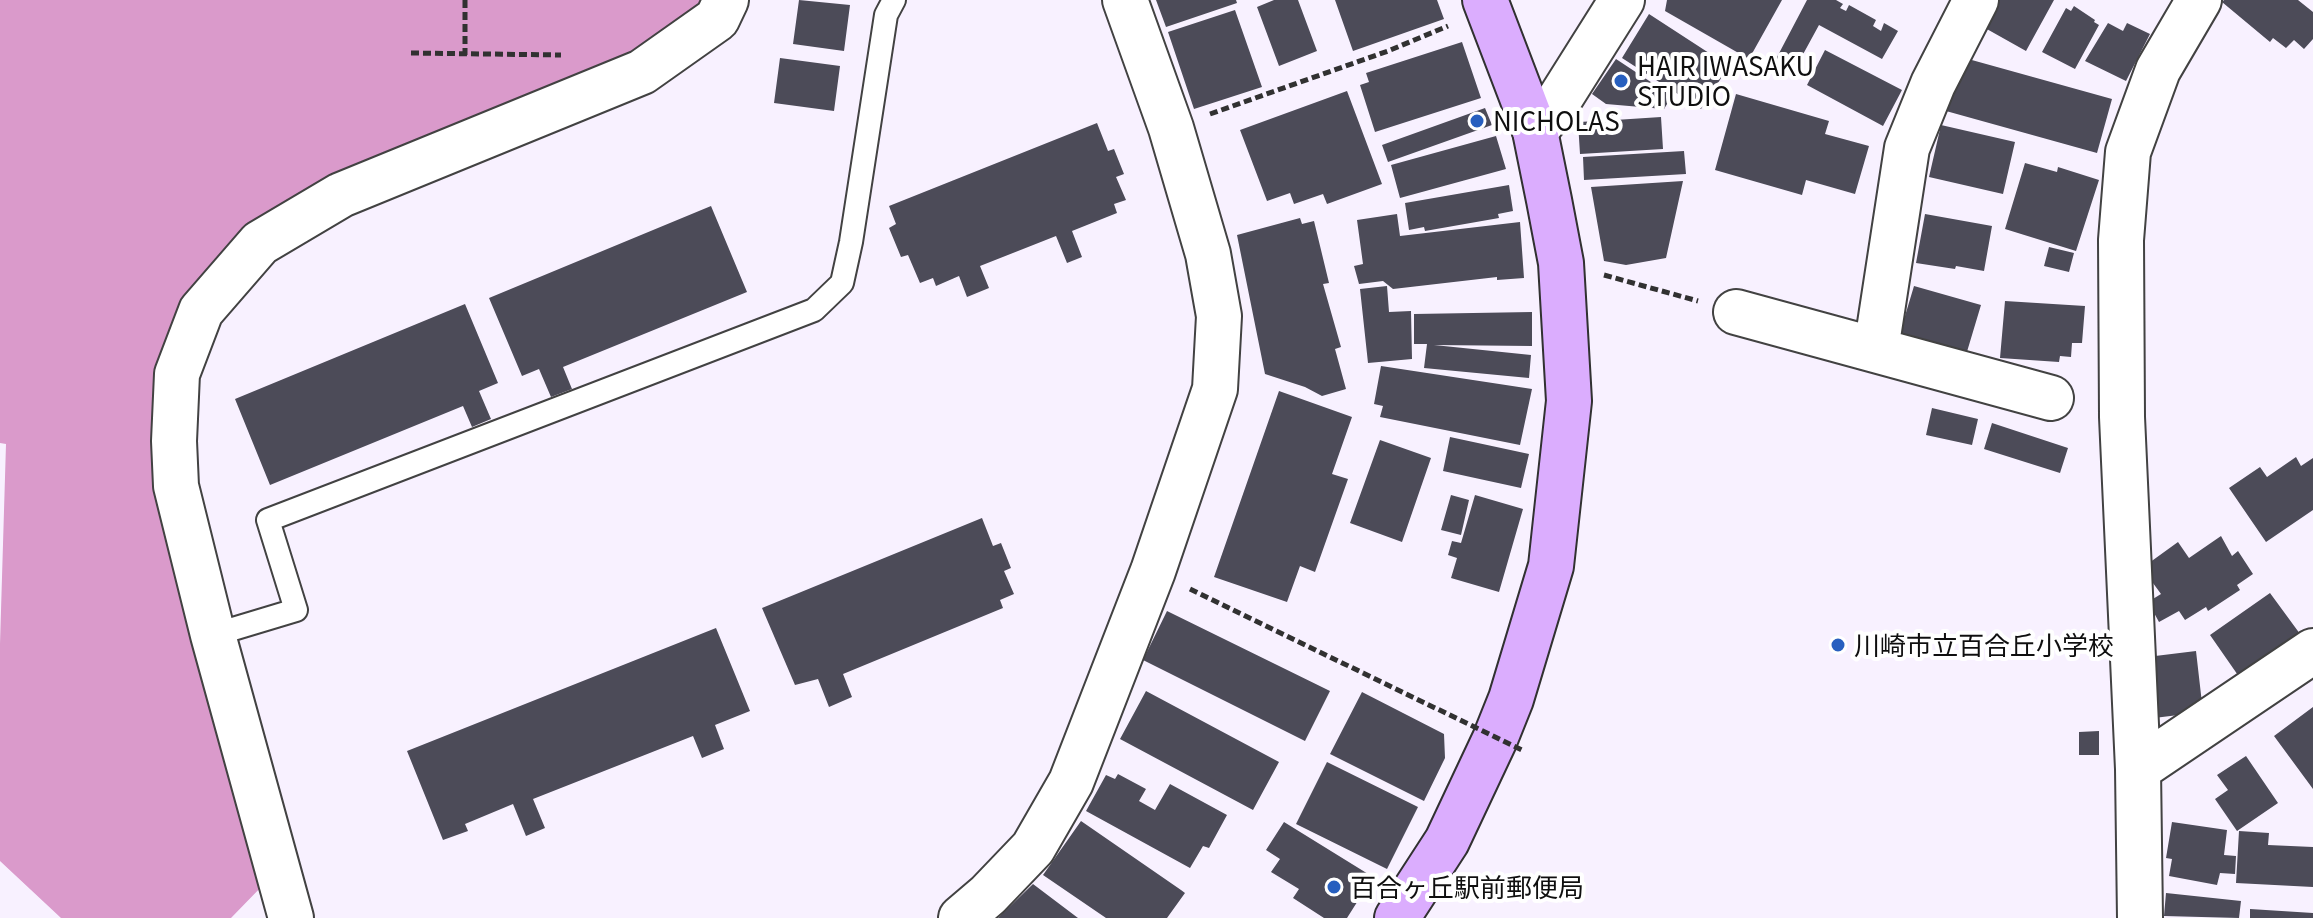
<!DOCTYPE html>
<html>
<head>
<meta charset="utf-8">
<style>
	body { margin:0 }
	canvas { display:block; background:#f8f1ff }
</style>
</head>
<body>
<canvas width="2313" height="918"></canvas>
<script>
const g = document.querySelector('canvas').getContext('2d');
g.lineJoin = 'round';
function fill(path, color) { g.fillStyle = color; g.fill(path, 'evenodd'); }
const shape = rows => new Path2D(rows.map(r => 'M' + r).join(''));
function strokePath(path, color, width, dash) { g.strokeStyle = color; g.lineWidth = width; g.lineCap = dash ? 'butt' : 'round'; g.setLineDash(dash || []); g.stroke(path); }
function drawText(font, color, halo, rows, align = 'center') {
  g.font = font + ' Georgia,"Noto Sans JP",serif'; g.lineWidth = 8; g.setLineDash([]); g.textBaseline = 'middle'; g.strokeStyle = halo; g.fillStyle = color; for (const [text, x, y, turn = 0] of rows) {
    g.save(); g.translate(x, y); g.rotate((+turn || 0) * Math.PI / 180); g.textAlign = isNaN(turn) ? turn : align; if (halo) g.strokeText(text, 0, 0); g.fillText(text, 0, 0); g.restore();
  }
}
fill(shape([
	[0,0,705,0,643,52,356,168,287,201,225,249,197,284,172,333,266,882,231,918,61,918,0,861,0,644,6,444,0,443]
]), '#da9acb');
fill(shape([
	[799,0,850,5,844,51,793,44],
	[1156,0,1236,0,1237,3,1166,27],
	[1274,0,1298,0,1317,51,1279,66,1257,7],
	[1335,0,1437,0,1444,19,1353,51],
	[1667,0,1782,0,1749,59,1665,11],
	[1807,0,1836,0,1843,4,1840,8,1846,11,1849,5,1876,20,1873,26,1881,31,1884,23,1898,31,1882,59,1819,25,1795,69,1776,59],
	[2000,0,2054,0,2026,51,1985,28],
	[2224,0,2298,0,2313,12,2313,39,2304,49,2294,40,2286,48,2273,38,2270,42,2222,2],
	[2074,6,2095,20,2094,22,2099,25,2075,69,2042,52,2066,8,2071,11],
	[1235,10,1262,87,1194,109,1168,32],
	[1649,14,1729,66,1701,109,1622,58],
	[2108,23,2123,31,2127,23,2150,34,2126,81,2085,61],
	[1462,42,1481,98,1375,132,1360,85,1369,82,1366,73],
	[1825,50,1902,90,1883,126,1807,85],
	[1961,57,2112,99,2097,153,1946,111],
	[780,58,840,66,834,111,774,103],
	[1616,59,1672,96,1664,109,1606,104,1592,94],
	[1347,91,1382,184,1327,204,1323,194,1294,204,1290,193,1267,201,1240,130],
	[1736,94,1829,121,1825,134,1869,146,1855,194,1806,180,1802,195,1715,170],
	[1485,108,1492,125,1388,162,1382,145],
	[1615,115,1615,120,1661,117,1663,149,1580,154,1578,122,1599,121,1599,116],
	[1097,123,1108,151,1114,149,1124,174,1116,177,1126,200,1114,204,1117,213,1072,231,1082,257,1067,263,1056,236,980,266,989,288,967,297,959,276,936,286,933,278,920,283,908,255,901,257,889,228,896,224,889,206],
	[1941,125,2015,142,2003,194,1929,177],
	[1496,136,1506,169,1400,198,1391,165],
	[1684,151,1686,174,1584,180,1583,157],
	[2025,163,2057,172,2058,167,2099,180,2076,251,2005,229],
	[1683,181,1666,258,1626,265,1604,261,1591,187],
	[1509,185,1513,211,1498,214,1499,218,1425,231,1424,227,1409,230,1405,203],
	[711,206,747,292,563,367,572,389,551,397,539,369,522,376,489,298],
	[1397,214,1400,236,1520,222,1524,278,1497,280,1497,277,1393,289,1383,281,1359,284,1354,266,1363,264,1357,220],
	[1925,214,1992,226,1984,271,1956,266,1955,269,1916,263],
	[1300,218,1302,224,1314,221,1329,283,1323,284,1341,347,1335,349,1346,389,1322,396,1305,387,1265,374,1237,235],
	[2049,247,2074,253,2069,272,2044,266],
	[1387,286,1389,312,1411,311,1412,359,1368,363,1360,289],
	[1914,286,1981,305,1966,355,1899,336],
	[2005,301,2085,306,2082,343,2072,343,2071,357,2060,356,2059,362,2000,358],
	[465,304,498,383,479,391,491,419,472,427,463,406,270,485,235,399],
	[1532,312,1532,346,1434,345,1531,355,1529,378,1424,368,1427,344,1414,344,1414,314],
	[1381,366,1532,389,1520,445,1380,417,1383,406,1374,404],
	[1279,391,1352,417,1332,474,1348,479,1315,572,1300,566,1287,602,1214,577],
	[1932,408,1978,419,1972,445,1926,435],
	[1992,423,2068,448,2060,473,1984,449],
	[1450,437,1529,454,1521,488,1443,471],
	[1380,440,1431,458,1402,542,1350,523],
	[2296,457,2301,466,2313,458,2313,510,2266,542,2229,488,2260,467,2267,477],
	[1451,495,1469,500,1461,535,1441,530],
	[1475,495,1523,509,1499,592,1451,578,1457,558,1448,555,1452,541,1461,543],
	[982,518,993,546,1001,543,1011,568,1004,571,1014,594,1000,600,1003,608,843,674,852,697,829,707,818,679,795,685,762,608],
	[2221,536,2232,556,2238,551,2253,574,2237,585,2240,590,2208,611,2206,607,2185,620,2179,611,2159,622,2148,602,2161,594,2142,568,2178,542,2189,558],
	[2270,593,2303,638,2242,681,2210,635],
	[1167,611,1330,691,1305,741,1143,660],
	[716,628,750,711,715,725,724,749,702,758,693,736,533,799,545,828,526,836,513,804,465,824,468,831,443,840,407,751],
	[2196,651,2203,712,2154,718,2147,657],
	[1146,691,1279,762,1253,810,1120,739],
	[1362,692,1444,734,1445,758,1424,801,1330,754],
	[2313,707,2313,789,2274,736],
	[2099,731,2099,755,2079,755,2079,732],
	[2246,756,2278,803,2237,831,2215,799,2228,790,2217,775],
	[1327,762,1418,807,1387,869,1296,824],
	[1118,774,1146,789,1139,801,1155,810,1170,784,1227,815,1209,848,1203,846,1190,868,1086,811,1106,775,1115,779],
	[1081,821,1181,890,1185,893,1167,918,1106,918,1043,875],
	[1284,822,1373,877,1347,918,1324,918,1293,898,1299,889,1271,872,1280,859,1266,850],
	[2172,822,2227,830,2224,855,2236,856,2235,874,2220,873,2217,885,2169,876,2172,859,2166,858],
	[2239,831,2269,833,2268,845,2313,847,2313,887,2236,883],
	[1033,884,1078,918,998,918],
	[2166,893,2241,901,2239,918,2164,916],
	[2250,909,2313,913,2313,918,2250,918]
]), '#4c4b58');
const lane = shape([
	[213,635,296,610,268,520,814,310,842,283,851,242,886,15,894,0]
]);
const street = shape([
	[1535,131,1554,108,1622,0],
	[1736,312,2051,398],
	[1876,350,1907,148,1933,84,1976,0],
	[2138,769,2313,651],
	[291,918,213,635,176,486,174,441,177,374,201,311,260,243,341,195,642,72,717,19,726,0],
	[961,918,988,895,1033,848,1071,782,1153,571,1215,389,1219,316,1208,254,1171,128,1125,0],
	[2140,918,2138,769,2122,417,2121,240,2128,152,2158,70,2199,0]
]);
const secondary = shape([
	[1397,918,1447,841,1495,739,1511,699,1551,566,1569,401,1561,263,1549,200,1535,131,1485,0]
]);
strokePath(lane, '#424242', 26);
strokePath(street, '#424242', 48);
strokePath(secondary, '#313131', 48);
strokePath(shape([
	[465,0,465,55],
	[411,53,561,55],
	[1210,114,1388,51,1448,26],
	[1604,275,1698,301],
	[1190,589,1363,673]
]), '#313131', 5, [8, 4]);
strokePath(lane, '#fff', 22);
strokePath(street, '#fff', 44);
strokePath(secondary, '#dbadfe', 44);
strokePath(shape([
	[1363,673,1524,751]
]), '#313131', 5, [8, 4]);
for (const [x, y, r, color] of [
	[1621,81,8,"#275fbf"],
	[1477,121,8,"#275fbf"],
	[1838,645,8,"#275fbf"],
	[1334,887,8,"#275fbf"]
]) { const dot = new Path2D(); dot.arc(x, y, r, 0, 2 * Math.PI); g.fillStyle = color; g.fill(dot); strokePath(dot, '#fff', 3); }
drawText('26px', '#0f0f0f', '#fff', [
	["HAIR IWASAKU",1637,66],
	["STUDIO",1637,96],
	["NICHOLAS",1493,121],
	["川崎市立百合丘小学校",1854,645],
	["百合ヶ丘駅前郵便局",1350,887]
], 'left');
</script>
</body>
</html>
